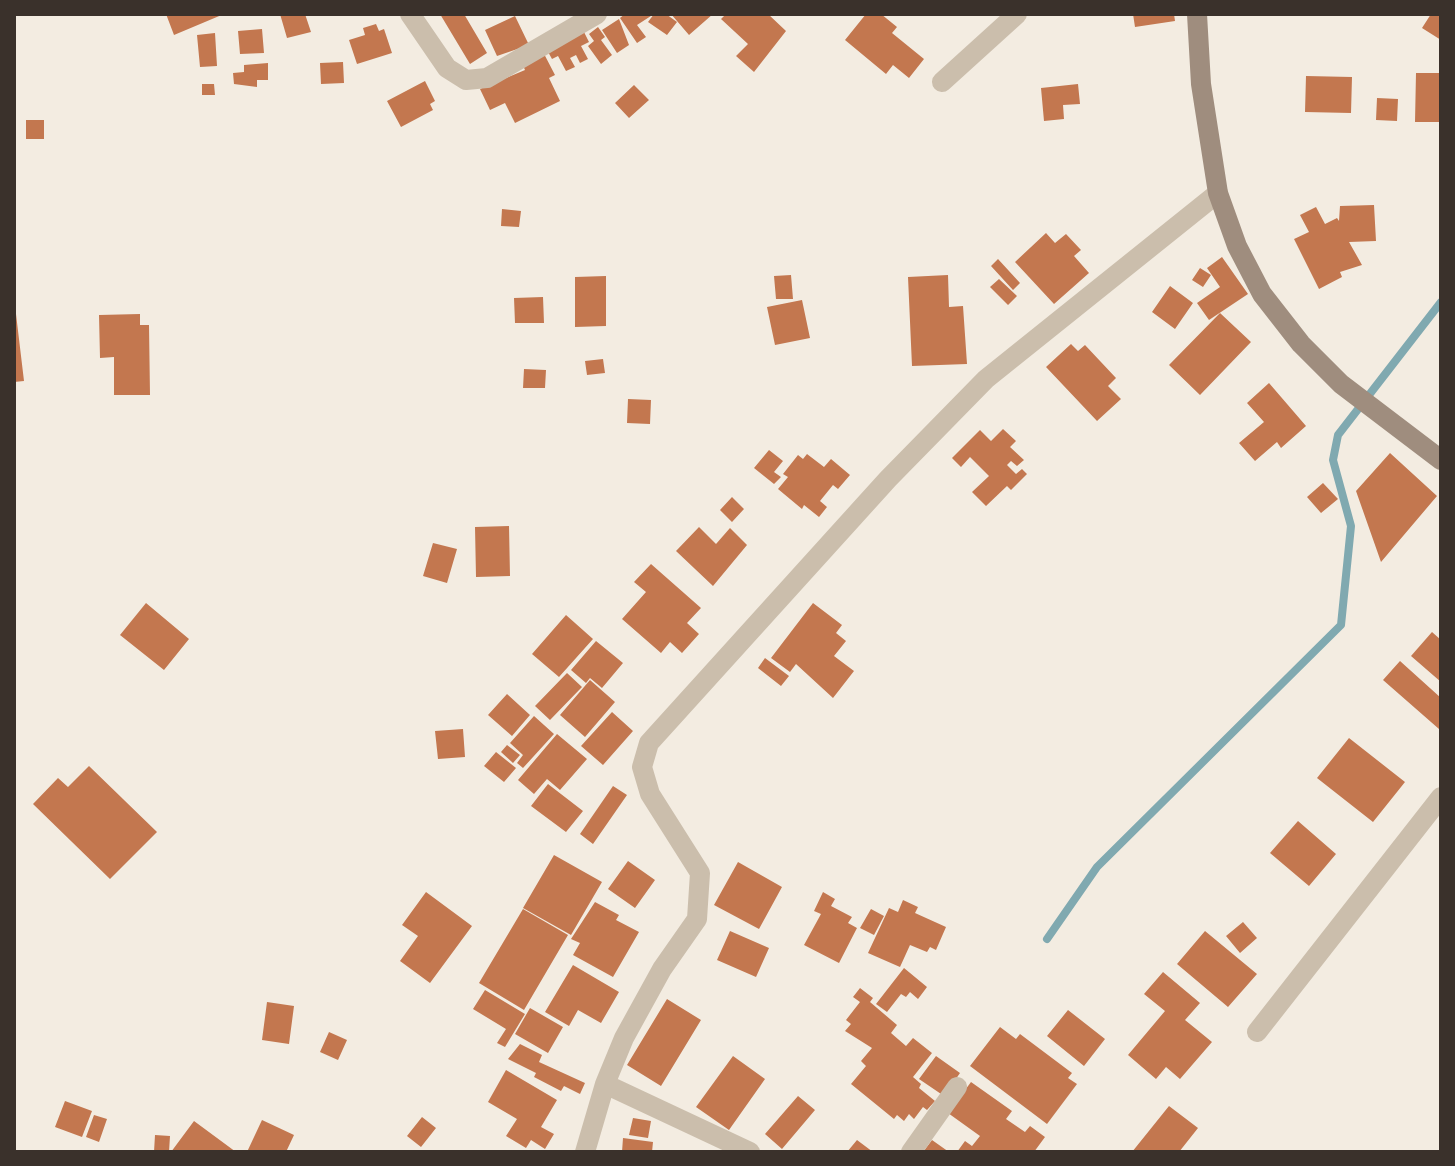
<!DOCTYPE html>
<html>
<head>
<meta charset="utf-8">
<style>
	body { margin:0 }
	#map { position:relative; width:1455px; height:1166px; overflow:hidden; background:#f3ece1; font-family:"Open Sans",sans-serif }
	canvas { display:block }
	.frame { position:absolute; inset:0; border:16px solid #3a312b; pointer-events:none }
</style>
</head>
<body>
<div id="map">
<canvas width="1455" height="1166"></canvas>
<div class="frame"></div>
</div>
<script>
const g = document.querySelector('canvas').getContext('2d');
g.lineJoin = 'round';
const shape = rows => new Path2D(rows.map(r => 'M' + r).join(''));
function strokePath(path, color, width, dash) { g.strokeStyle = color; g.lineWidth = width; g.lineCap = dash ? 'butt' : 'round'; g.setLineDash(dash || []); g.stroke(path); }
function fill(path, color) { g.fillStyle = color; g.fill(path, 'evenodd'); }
strokePath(shape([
	[1047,939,1097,867,1341,625,1351,526,1333,460,1338,435,1441,302]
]), '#80a9b0', 8);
fill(shape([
	[166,14,224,14,174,35],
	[280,14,305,14,311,32,287,38],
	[440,14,464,14,487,53,470,64],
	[625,14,654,14,637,25,646,37,637,43,620,18],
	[654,14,666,14,677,22,667,35,648,22],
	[671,14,713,14,689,35],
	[726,14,768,14,786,31,754,72,736,56,748,44,721,19],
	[866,14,881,14,897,27,892,33,924,59,909,78,893,65,886,74,845,40],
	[1133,14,1174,14,1175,21,1135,27],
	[1431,14,1441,14,1441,40,1422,28],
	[515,16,529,45,497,56,485,30],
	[619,19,629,45,617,53,602,30],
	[376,24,379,31,384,29,392,53,357,64,349,40,365,35,363,28],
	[598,27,605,37,601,40,612,55,601,64,588,46,594,41,589,34],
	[262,29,264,53,240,54,238,31],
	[584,32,589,42,581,46,588,59,580,63,576,55,570,58,575,67,566,71,558,56,552,59,547,50],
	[215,33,217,66,200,67,197,35],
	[542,50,555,75,549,78,560,101,515,123,505,103,490,110,480,89,525,70,521,61],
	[343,62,344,83,321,84,320,63],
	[268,63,268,80,257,80,257,87,234,84,233,73,244,72,244,65],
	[1416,73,1441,73,1441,122,1415,122],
	[1306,76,1352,77,1351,113,1305,112],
	[425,81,435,101,430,104,433,110,401,127,387,101],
	[202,84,214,84,215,95,202,95],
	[1078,84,1080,104,1063,105,1064,119,1044,121,1041,88],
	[634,85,649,100,629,118,615,103],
	[1377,98,1398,99,1397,121,1376,120],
	[26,120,44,120,44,139,26,139],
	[1374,205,1376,241,1349,242,1362,265,1340,272,1342,277,1319,289,1294,239,1309,232,1300,215,1316,207,1325,224,1337,218,1339,221,1340,206],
	[502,209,521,211,519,227,501,226],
	[1046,233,1055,243,1066,234,1081,250,1074,256,1089,273,1054,304,1015,262],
	[1222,257,1248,294,1209,320,1197,303,1220,287,1207,268],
	[998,259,1020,283,1013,290,991,266],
	[1200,268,1211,275,1203,287,1192,280],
	[791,275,793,299,776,299,774,276],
	[948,275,949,307,963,306,967,364,912,366,908,277],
	[606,276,606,326,575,327,575,277],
	[999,279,1017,296,1008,305,990,287],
	[1170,286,1193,303,1175,329,1152,312],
	[543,297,544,323,515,323,514,298],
	[802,300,810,338,775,345,767,307],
	[1220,313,1251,342,1200,395,1169,365],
	[16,314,24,381,14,382,14,315],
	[140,314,140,325,149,325,150,395,114,395,114,357,100,358,99,315],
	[1071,344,1078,351,1085,345,1116,378,1108,386,1121,399,1097,421,1046,367],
	[603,359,605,373,587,375,585,361],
	[524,369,546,370,545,388,523,388],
	[1269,383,1306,426,1281,448,1277,442,1255,461,1239,443,1264,422,1247,403],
	[628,399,651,400,650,424,627,423],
	[1003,429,1016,441,1010,447,1024,460,1017,466,1011,461,1007,465,1016,474,1022,469,1027,474,1011,490,1007,486,986,506,972,492,989,476,970,457,961,467,952,458,980,430,991,441],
	[769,450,783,461,774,472,781,477,774,484,754,468],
	[1390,453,1437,496,1381,562,1356,491],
	[807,454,824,467,831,459,850,475,838,489,833,485,820,501,827,507,819,517,804,505,802,509,778,489,788,477,783,474,798,455,803,459],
	[1323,483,1338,499,1321,513,1307,497],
	[732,497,744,509,732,522,720,510],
	[509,526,510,576,476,577,475,527],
	[699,527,716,544,730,528,747,545,713,586,676,551],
	[433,543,457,549,447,583,423,576],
	[651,564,701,608,687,623,699,634,682,653,670,642,661,653,622,619,646,592,634,582],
	[146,603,189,639,164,670,120,635],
	[813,603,842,625,836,633,846,641,834,656,854,671,833,698,796,664,790,672,771,658],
	[566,615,593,639,559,677,532,654],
	[1432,632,1441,640,1441,682,1411,656],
	[596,641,623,663,602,688,590,678,586,683,571,670],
	[765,658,789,676,781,686,758,668],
	[1400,661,1441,698,1439,729,1383,680],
	[567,673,582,687,550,720,535,706],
	[590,680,615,702,585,737,560,715],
	[507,694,530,715,512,736,488,715],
	[612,712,633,731,603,765,581,746],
	[534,716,554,734,523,768,517,763,523,755,510,743],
	[463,729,465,757,438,759,435,731],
	[557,734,587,759,560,790,547,779,534,794,518,780],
	[1349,738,1405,782,1373,822,1317,778],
	[507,745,520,755,513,763,501,752],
	[496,752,516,768,504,782,484,766],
	[89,766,157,832,110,879,33,804,58,778,68,787],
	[548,784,583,811,566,832,531,806],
	[613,786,627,795,593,844,580,834],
	[1298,821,1336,854,1309,886,1270,853],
	[554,855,602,882,571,935,523,908],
	[628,861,655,880,635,908,608,889],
	[738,862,782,887,759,929,714,905],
	[426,892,472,926,430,983,400,961,418,936,402,925],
	[823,892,835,899,831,906,852,917,848,923,857,928,839,963,804,945,821,914,814,911],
	[903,900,918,907,915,913,946,927,936,950,930,947,927,952,910,945,900,967,868,953,889,908,898,912],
	[595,902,619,915,616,920,639,932,613,977,573,955,580,943,571,939],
	[523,909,568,935,524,1010,479,983],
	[871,909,884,916,874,935,860,928],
	[1243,922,1257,938,1240,953,1226,936],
	[730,931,769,948,756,977,717,960],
	[1205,931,1257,974,1228,1007,1177,964],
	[573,965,619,992,601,1023,578,1010,569,1026,545,1012],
	[904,968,927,987,918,999,910,992,906,997,901,994,887,1012,876,1004],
	[1163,972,1200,1003,1185,1020,1212,1042,1180,1079,1166,1067,1156,1079,1128,1055,1165,1011,1144,994],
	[860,988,873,998,870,1002,897,1025,891,1033,906,1046,913,1038,932,1053,913,1077,921,1084,919,1088,935,1101,927,1110,923,1107,914,1119,909,1114,904,1121,897,1115,894,1119,851,1084,866,1066,861,1061,872,1048,845,1031,851,1024,846,1020,860,1002,853,997],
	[485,990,525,1014,505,1047,497,1043,506,1029,473,1009],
	[667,999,701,1020,661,1086,627,1065],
	[267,1002,294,1006,289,1044,262,1040],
	[530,1008,563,1027,548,1053,515,1034],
	[1068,1010,1105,1039,1084,1066,1047,1036],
	[1000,1027,1016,1039,1020,1034,1072,1073,1068,1078,1077,1084,1047,1124,970,1066],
	[329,1032,347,1040,338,1060,320,1052],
	[520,1044,542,1055,539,1062,585,1083,580,1094,564,1086,561,1091,534,1077,536,1073,508,1059],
	[733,1056,765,1079,729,1130,696,1107],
	[936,1056,960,1073,944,1096,919,1079],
	[506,1070,557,1100,541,1127,554,1134,545,1149,531,1140,526,1148,506,1136,517,1119,488,1102],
	[971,1082,1012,1111,1006,1119,1025,1132,1030,1126,1045,1137,1034,1152,957,1152,965,1141,972,1146,980,1136,948,1113],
	[798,1096,815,1110,782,1149,765,1134],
	[65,1101,92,1111,82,1137,55,1127],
	[1169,1106,1198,1128,1179,1152,1132,1152],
	[94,1115,107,1119,99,1142,86,1137],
	[422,1117,436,1128,421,1147,407,1136],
	[633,1118,651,1121,648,1138,629,1135],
	[262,1120,294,1135,286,1152,247,1152],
	[194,1121,236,1152,171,1152],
	[155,1135,170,1136,169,1152,154,1152],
	[623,1138,653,1142,652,1152,622,1152],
	[857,1140,873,1152,847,1152],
	[932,1140,949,1152,923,1152]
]), '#c3774f');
strokePath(shape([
	[410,14,447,68,466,80,487,78,597,14],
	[942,82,1017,14],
	[1257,1032,1441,797],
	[605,1084,750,1152],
	[585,1152,605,1084,624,1038,662,969,697,919,700,873,650,794,642,767,649,743,888,479,986,379,1218,193],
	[911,1152,957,1087]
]), '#cbbeac', 20);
strokePath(shape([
	[1197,14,1201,84,1218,193,1237,246,1262,294,1301,344,1341,384,1441,460]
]), '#9f8d7e', 20);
</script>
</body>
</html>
